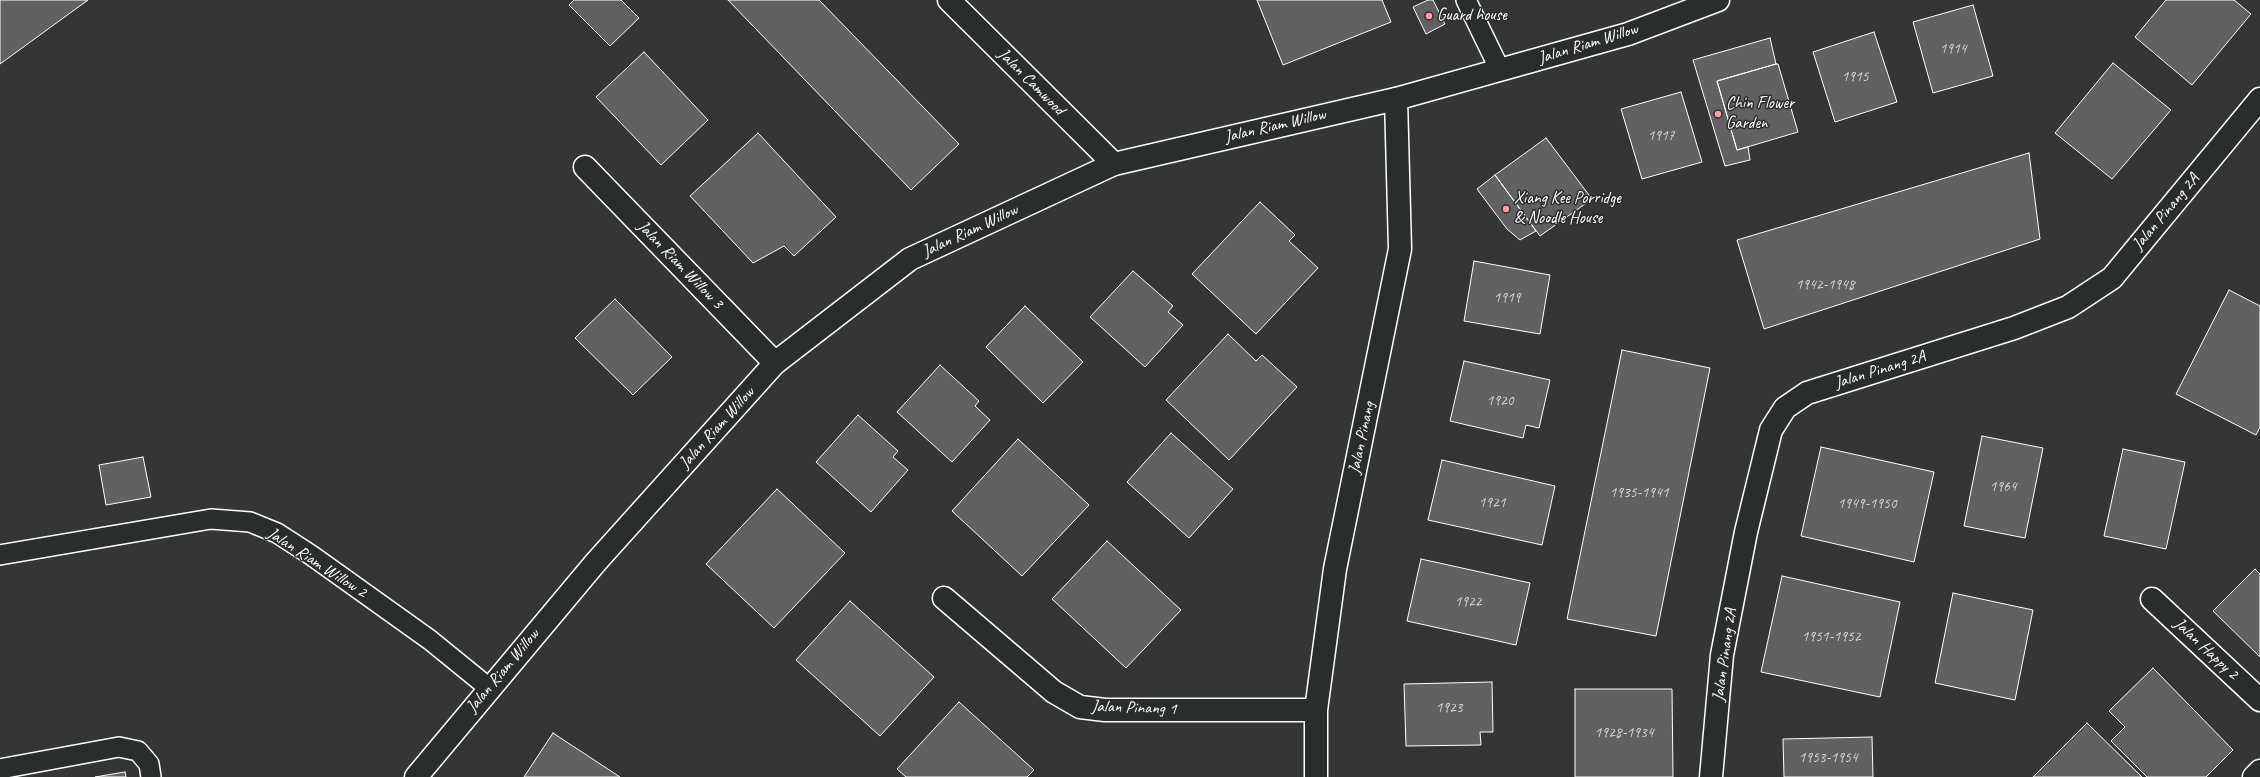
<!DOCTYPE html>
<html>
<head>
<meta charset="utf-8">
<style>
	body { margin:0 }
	canvas { display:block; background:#333536 }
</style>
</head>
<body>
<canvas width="2260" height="777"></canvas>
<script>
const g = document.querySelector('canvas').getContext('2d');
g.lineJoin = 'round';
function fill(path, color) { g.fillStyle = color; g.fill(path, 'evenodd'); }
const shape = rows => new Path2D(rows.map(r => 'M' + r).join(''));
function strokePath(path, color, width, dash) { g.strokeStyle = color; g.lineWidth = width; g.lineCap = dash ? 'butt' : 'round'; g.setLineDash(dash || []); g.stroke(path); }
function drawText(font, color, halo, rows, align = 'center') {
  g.font = font + ' Caveat,sans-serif'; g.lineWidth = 3; g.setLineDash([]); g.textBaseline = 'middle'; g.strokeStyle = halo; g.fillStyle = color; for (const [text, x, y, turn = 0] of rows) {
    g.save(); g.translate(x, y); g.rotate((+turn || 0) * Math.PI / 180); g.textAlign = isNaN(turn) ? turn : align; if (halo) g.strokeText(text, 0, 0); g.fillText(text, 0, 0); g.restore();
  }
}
const building = shape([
	[0,0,88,0,0,64,0,0],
	[574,0,621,0,639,18,610,46,569,5,574,0],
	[728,0,819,0,959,144,911,190,728,0],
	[1257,0,1382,0,1391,22,1283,65,1257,0],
	[1428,0,1433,0,1445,24,1426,34,1413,7,1428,0],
	[2166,0,2234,0,2251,14,2192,85,2135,37,2166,0],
	[1973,5,1993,76,1933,93,1913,22,1973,5],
	[1874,32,1897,102,1835,122,1813,52,1874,32],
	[1770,38,1776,64,1717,81,1737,150,1748,147,1750,160,1725,166,1693,60,1770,38],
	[644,52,708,120,661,165,596,97,644,52],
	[2113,63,2171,110,2112,179,2055,133,2113,63],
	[1776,64,1778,64,1798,132,1737,150,1717,81,1776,64],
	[1681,92,1702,162,1642,179,1621,109,1681,92],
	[758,133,836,217,794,256,784,246,753,263,690,196,758,133],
	[1546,138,1592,199,1540,236,1495,175,1546,138],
	[2029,153,2040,239,1764,329,1737,240,2029,153],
	[1495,175,1536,231,1520,240,1507,229,1477,189,1495,175],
	[1260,202,1295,235,1289,241,1318,268,1256,334,1192,274,1260,202],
	[1474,261,1550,275,1540,334,1464,321,1474,261],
	[1133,271,1173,306,1168,312,1183,325,1145,367,1090,317,1133,271],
	[2229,290,2260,306,2260,427,2256,435,2176,394,2229,290],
	[615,299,672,357,633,395,575,338,615,299],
	[1025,306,1083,362,1043,403,986,347,1025,306],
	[1228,334,1256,361,1262,355,1297,387,1229,460,1166,400,1228,334],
	[1622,350,1710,368,1656,636,1567,619,1622,350],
	[1464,361,1550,380,1539,428,1526,425,1523,438,1450,421,1464,361],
	[940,365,979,401,975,406,990,420,952,462,897,412,940,365],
	[858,415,898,451,893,457,908,470,871,512,816,462,858,415],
	[1171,433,1233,489,1189,538,1127,482,1171,433],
	[1982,436,2043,448,2025,538,1964,526,1982,436],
	[1018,439,1089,505,1022,576,952,511,1018,439],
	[1821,447,1934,472,1914,562,1801,536,1821,447],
	[2123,449,2185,462,2166,549,2104,536,2123,449],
	[143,457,151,497,106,505,99,465,143,457],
	[1442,460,1555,486,1542,545,1428,520,1442,460],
	[777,489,845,553,774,628,706,564,777,489],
	[1107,541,1181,610,1126,668,1052,599,1107,541],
	[1421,559,1530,583,1516,645,1407,621,1421,559],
	[2255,569,2260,574,2260,657,2213,611,2255,569],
	[1782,576,1900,602,1880,697,1761,672,1782,576],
	[1953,593,2033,610,2015,700,1935,683,1953,593],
	[850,601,934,677,880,736,796,660,850,601],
	[2153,668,2233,750,2206,777,2147,777,2111,741,2125,727,2109,711,2153,668],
	[1492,682,1493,732,1480,732,1481,745,1406,746,1404,684,1492,682],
	[1575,689,1672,689,1673,777,1575,777,1575,689],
	[959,702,1034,770,1027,777,906,777,897,769,959,702],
	[2087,723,2142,777,2033,777,2087,723],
	[553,733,620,777,524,777,553,733],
	[1872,737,1873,777,1784,777,1783,739,1872,737],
	[125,772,126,777,95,777,125,772]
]);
fill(building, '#5f6162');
strokePath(building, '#fff', 1);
const lane = shape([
	[1466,0,1500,70],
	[0,555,211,519,250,522,277,533,311,555,430,640,489,688],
	[0,769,119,747,138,751,149,764,151,777]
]);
const street = shape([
	[949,0,1114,164],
	[585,167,775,363],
	[944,598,1054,692,1080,707,1105,710,1316,710],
	[2152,599,2260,700],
	[1316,777,1316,710,1335,569,1400,249,1396,99],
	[1711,777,1722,655,1746,532,1771,430,1785,408,1807,393,2014,328,2068,307,2112,278,2260,99],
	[2254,777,2260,771]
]);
const secondary = shape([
	[416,777,596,562,775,363,910,259,1114,164,1396,99,1628,34,1718,0]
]);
strokePath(lane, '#fff', 22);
strokePath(street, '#fff', 25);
strokePath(secondary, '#fff', 25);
strokePath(lane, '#2a2d2e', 19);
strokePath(street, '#2a2d2e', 22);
strokePath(secondary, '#2a2d2e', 22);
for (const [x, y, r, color] of [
	[1429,16,4,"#ff9aa2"],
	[1718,114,4,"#ff9aa2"],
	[1506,209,4,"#ff9aa2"]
]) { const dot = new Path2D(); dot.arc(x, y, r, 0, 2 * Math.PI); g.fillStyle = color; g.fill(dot); strokePath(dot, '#2a2d2e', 1.5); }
drawText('15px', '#d7d8d8', null, [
	["1914",1953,49],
	["1915",1855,77],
	["1917",1661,136],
	["1942-1948",1825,285],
	["1919",1507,298],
	["1920",1500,401],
	["1964",2003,487],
	["1935-1941",1639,493],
	["1921",1492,503],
	["1949-1950",1867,504],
	["1922",1468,602],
	["1951-1952",1831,637],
	["1923",1449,708],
	["1928-1934",1624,733],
	["1953-1954",1828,758]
]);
drawText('17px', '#fff', '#2a2d2e', [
	["Guard house",1437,16],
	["Chin Flower",1726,104],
	["Garden",1726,124],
	["Xiang Kee Porridge",1514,199],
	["& Noodle House",1514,219]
], 'left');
drawText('17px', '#fff', '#2a2d2e', [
	["Jalan Riam Willow",1588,44,-17],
	["Jalan Camwood",1031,82,45],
	["Jalan Riam Willow",1275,126,-13],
	["Jalan Pinang 2A",2166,212,-50],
	["Jalan Riam Willow",970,231,-25],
	["Jalan Riam Willow 3",680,265,46],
	["Jalan Pinang 2A",1880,370,-17],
	["Jalan Riam Willow",717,428,-48],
	["Jalan Pinang",1362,438,-78],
	["Jalan Riam Willow 2",317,563,33],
	["Jalan Happy 2",2206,649,43],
	["Jalan Pinang 2A",1725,655,-82],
	["Jalan Riam Willow",503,671,-50],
	["Jalan Pinang 1",1134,708,2]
]);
</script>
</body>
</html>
